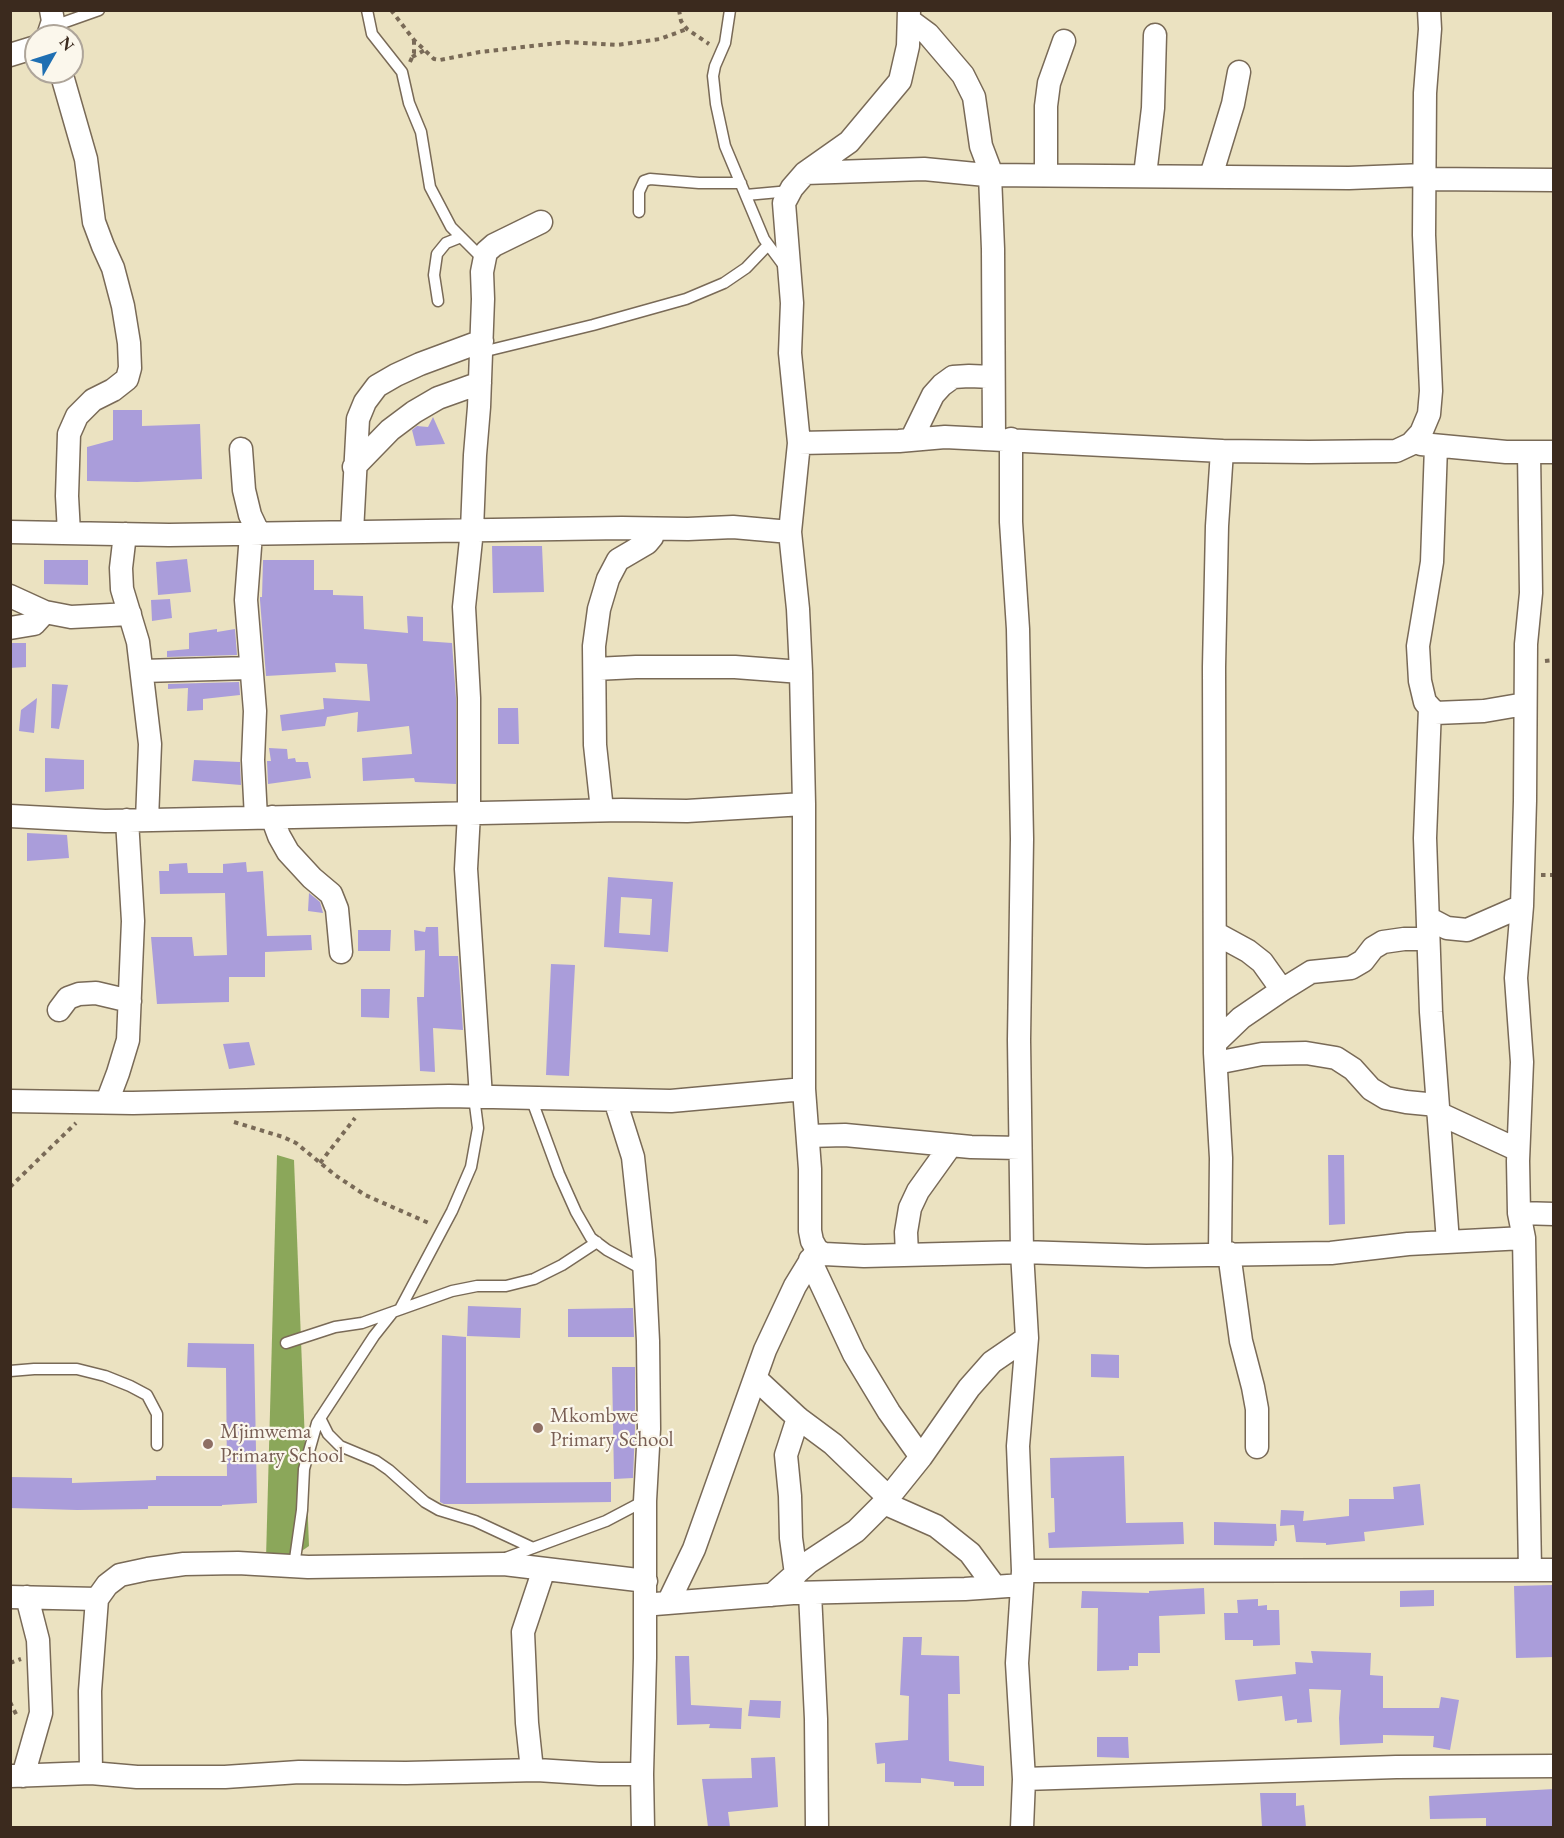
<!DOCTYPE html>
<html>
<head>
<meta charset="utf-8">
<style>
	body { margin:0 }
	#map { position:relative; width:1564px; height:1838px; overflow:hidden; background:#ebe2c1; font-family:"EB Garamond",serif }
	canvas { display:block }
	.frame { position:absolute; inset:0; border:12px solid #3b2a1e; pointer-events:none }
	.north { position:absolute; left:24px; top:24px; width:60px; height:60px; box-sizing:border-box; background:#fbf7ec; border:2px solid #aea59a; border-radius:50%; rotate:51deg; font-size:16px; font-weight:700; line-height:24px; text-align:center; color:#3b2a1e }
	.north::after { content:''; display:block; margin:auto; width:21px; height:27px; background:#1f6fb2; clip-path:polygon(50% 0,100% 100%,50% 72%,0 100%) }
</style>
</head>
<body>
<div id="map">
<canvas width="1564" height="1838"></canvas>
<div class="frame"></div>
<div class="north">N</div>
</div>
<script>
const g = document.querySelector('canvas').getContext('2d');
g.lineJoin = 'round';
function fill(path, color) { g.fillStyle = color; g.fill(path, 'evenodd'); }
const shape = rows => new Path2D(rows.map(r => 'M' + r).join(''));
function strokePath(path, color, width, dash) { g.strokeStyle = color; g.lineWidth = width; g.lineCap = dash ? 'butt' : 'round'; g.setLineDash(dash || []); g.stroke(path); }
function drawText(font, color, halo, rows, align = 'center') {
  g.font = font + ' "EB Garamond",serif'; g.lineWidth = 4.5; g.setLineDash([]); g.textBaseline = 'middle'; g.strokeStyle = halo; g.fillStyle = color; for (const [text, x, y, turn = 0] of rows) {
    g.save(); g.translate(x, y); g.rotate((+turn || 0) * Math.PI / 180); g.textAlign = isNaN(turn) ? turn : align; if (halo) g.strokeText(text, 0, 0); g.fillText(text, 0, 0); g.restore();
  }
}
fill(shape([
	[277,1155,294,1160,309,1546,287,1561,266,1558]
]), '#8ba75a');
fill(shape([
	[113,410,142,410,142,426,200,424,202,479,137,482,87,481,87,447,113,440],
	[433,417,445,444,416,446,412,430,417,426,428,427],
	[492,546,542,546,544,592,493,593],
	[187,559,191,592,158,595,156,562],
	[44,560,88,560,88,585,44,584],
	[263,560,314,560,314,590,333,590,333,595,363,596,364,629,408,633,407,616,423,617,423,641,452,643,456,698,456,784,415,782,414,778,363,781,362,758,412,754,409,726,357,732,358,712,327,717,325,726,282,731,280,715,324,709,323,698,370,701,367,664,335,663,336,672,266,676,260,600,260,597,262,597],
	[170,599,172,618,152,621,151,600],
	[217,629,217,632,235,629,237,655,167,657,167,651,189,649,189,633],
	[10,643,26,643,26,667,10,668],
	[239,682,240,695,203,699,203,710,187,711,188,688,168,689,168,684],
	[52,684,68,685,59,729,51,728],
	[37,698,34,733,19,731,21,710],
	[498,708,518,708,519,744,498,744],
	[269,748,287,749,288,759,295,758,296,762,308,762,311,778,268,784,267,761,271,761],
	[45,758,84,760,84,789,45,792],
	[194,760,240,762,241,785,192,781],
	[27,833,67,835,69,858,27,861],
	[246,862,247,872,263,871,267,936,311,935,312,950,265,952,265,977,229,977,229,1002,157,1004,151,937,192,937,194,956,227,955,225,893,160,894,159,871,169,871,169,864,187,863,188,873,223,873,223,864],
	[608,877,673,882,668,952,604,947],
	[621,897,652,899,650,935,619,933],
	[309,893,320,902,323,913,308,911],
	[426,927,438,927,439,956,458,956,463,1030,433,1028,435,1072,420,1071,417,997,424,997,425,950,415,951,414,930,425,932],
	[358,930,391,930,390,951,358,951],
	[551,964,575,965,569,1076,546,1075],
	[361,989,390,989,389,1018,361,1017],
	[249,1042,255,1065,229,1069,223,1044],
	[1328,1155,1344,1155,1345,1224,1329,1225],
	[468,1306,521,1308,520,1338,467,1336],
	[633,1308,634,1337,568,1337,568,1309],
	[442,1335,466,1337,466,1483,611,1482,611,1502,472,1504,444,1504,440,1502],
	[188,1343,254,1344,257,1503,222,1505,222,1506,148,1506,148,1509,77,1510,10,1508,10,1477,72,1478,72,1483,156,1480,156,1476,227,1476,226,1368,187,1367],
	[1091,1354,1119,1355,1119,1378,1091,1377],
	[612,1367,635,1367,635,1429,633,1478,614,1479],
	[1124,1456,1126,1523,1183,1522,1184,1544,1049,1548,1048,1533,1055,1532,1054,1498,1051,1498,1050,1458],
	[1420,1484,1424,1525,1364,1532,1365,1541,1326,1545,1326,1543,1296,1542,1294,1525,1280,1526,1281,1510,1304,1511,1303,1521,1349,1516,1349,1499,1394,1499,1393,1487],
	[1214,1522,1276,1524,1277,1541,1275,1541,1274,1546,1214,1545],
	[1553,1585,1554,1657,1516,1658,1514,1586],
	[1204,1588,1205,1614,1159,1616,1160,1653,1138,1653,1138,1666,1129,1666,1129,1670,1097,1671,1098,1608,1081,1608,1082,1591,1149,1593,1149,1591],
	[1434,1590,1434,1606,1400,1607,1400,1591],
	[1258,1599,1258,1606,1267,1605,1267,1610,1279,1610,1280,1645,1253,1646,1253,1640,1225,1640,1224,1613,1238,1613,1237,1600],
	[903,1637,922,1637,921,1655,959,1656,960,1694,948,1694,949,1761,984,1766,984,1786,954,1786,954,1782,921,1778,921,1783,885,1782,885,1763,877,1764,875,1743,908,1740,909,1696,900,1695],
	[1311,1651,1371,1653,1370,1675,1383,1676,1383,1708,1439,1708,1441,1697,1459,1700,1450,1750,1433,1747,1434,1736,1383,1735,1383,1743,1340,1745,1339,1718,1341,1690,1309,1689,1312,1722,1297,1723,1297,1719,1285,1721,1282,1696,1238,1701,1235,1680,1296,1674,1295,1662,1313,1663],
	[675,1656,689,1656,691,1705,742,1708,741,1729,709,1728,710,1724,677,1725],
	[750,1700,781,1701,780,1718,748,1716],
	[1097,1737,1128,1737,1129,1758,1097,1757],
	[775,1757,778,1807,728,1812,730,1827,708,1827,702,1779,752,1778,751,1758],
	[1554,1789,1554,1827,1486,1827,1486,1818,1430,1819,1429,1796],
	[1260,1793,1296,1793,1296,1806,1304,1805,1306,1827,1262,1827]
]), '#aa9dda');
const service = shape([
	[367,10,372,34,402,72,409,103,421,132,430,187,451,227,484,260],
	[730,10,725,43,715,66,713,76,716,104,725,146,764,239,787,270],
	[51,27,99,10],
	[746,195,790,191],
	[639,212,639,192,644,181,650,179,699,183,741,183],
	[438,301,434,275,437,254,446,243,461,237],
	[482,352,593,325,686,299,724,283,746,268,768,245],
	[531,1098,559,1174,576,1212,591,1238,607,1250,644,1270],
	[400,1309,452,1211,471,1167,478,1128,474,1097],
	[286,1343,335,1327,362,1323,452,1291,477,1286,506,1286,534,1279,562,1265,597,1242],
	[10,1371,34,1369,77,1369,105,1376,130,1386,147,1395,157,1414,157,1445],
	[320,1418,328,1434,340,1446,376,1461,389,1470,425,1502,439,1510,475,1521,533,1548],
	[503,1559,606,1521,644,1501],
	[294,1566,302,1510,304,1469,317,1423,374,1336,393,1312]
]);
const minor = shape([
	[909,10,908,46,900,81,849,142,805,173,792,188,784,203,792,303,790,353,799,443,790,532,798,609,801,672,804,804,804,1089,810,1169,810,1231,812,1241,817,1250,824,1254,864,1256,1022,1252,1146,1256,1331,1253,1408,1244,1524,1238],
	[909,20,928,34,963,75,974,97,981,146,992,175],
	[48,36,53,21,51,10],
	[10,55,36,47],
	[61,72,86,159,94,222,103,246,113,268,123,306,129,343,130,368,127,379,113,390,93,400,77,416,69,434,67,496,69,533],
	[805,173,924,169,986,175,1349,178,1424,175],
	[1046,174,1046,106,1049,83,1064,41],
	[990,175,993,249,994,439],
	[1145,175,1153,108,1155,35],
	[1211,176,1233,104,1239,72],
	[1424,179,1554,180],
	[1011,439,1011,522,1018,629,1022,839,1019,1040,1022,1252,1027,1338,1018,1446,1023,1571,1017,1663,1024,1779,1022,1828],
	[911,440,933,395,942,385,953,377,969,376,993,377],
	[799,443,899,441,945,437,1222,451,1309,452,1396,451,1411,444,1421,433,1429,414,1431,391,1424,235,1425,93,1430,29,1429,10],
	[1421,444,1506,452,1554,452],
	[1436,446,1432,562,1418,646,1420,681,1425,702,1435,713,1484,711,1525,704],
	[241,449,244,490,250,515,259,534],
	[1529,452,1531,593,1526,644,1525,801,1522,906,1516,978,1522,1062,1518,1161,1519,1213,1524,1238,1530,1570],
	[354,467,390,430,414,412,438,398,480,383],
	[10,532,169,535,622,528,688,529,733,527,790,532],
	[352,532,358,419,365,402,377,386,396,375,420,364,482,341],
	[125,534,121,568,122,589,138,642,150,744,147,820],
	[251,534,246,600,255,711,253,760,256,818],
	[10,596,45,612,71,617,130,614],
	[10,628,34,624,45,612],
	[595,669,636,667,735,667,801,672],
	[142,671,250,668],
	[1430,708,1425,838,1431,1012,1448,1242],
	[602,810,595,745,594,646,599,609,608,579,618,560,647,543,652,537,655,529],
	[10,816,105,821,622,810,687,811,804,804],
	[272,817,279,836,288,852,312,878,331,894,337,909,341,952],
	[1428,918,1447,928,1467,930,1522,906],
	[1215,933,1248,951,1262,962,1282,990],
	[59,1010,68,998,79,994,96,993,130,1001],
	[1215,1043,1241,1018,1282,990,1311,972,1351,968,1363,961,1373,948,1383,942,1404,939,1428,939],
	[1216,1063,1262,1054,1306,1053,1336,1058,1353,1069,1371,1089,1386,1098,1406,1102,1437,1105],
	[481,1097,466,869,469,813,469,698,464,607,472,530,475,455,479,407,483,299,482,272,486,252,494,245,541,222],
	[615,1100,633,1157,644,1260,648,1341,649,1429,645,1501,645,1658,642,1774,643,1828],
	[10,1101,133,1103,449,1096,671,1101,804,1089],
	[107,1102,118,1073,128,1040,133,921,127,820],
	[1438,1113,1518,1150],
	[808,1136,845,1135,971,1147,1020,1148],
	[1519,1213,1554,1214],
	[1220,1253,1221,1158,1215,1053,1214,667,1217,526,1222,451],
	[1229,1253,1241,1341,1253,1387,1257,1409,1257,1447],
	[907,1255,906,1232,910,1208,918,1191,951,1145],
	[810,1260,854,1354,889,1412,921,1457],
	[755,1378,798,1418,833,1444,889,1498],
	[884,1503,936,1526,970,1553,995,1587],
	[1023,1571,1554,1570],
	[796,1574,791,1538,790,1496,786,1455,798,1418],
	[810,1593,816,1719,817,1828],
	[772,1595,809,1562,856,1531,884,1503,921,1457,969,1388,992,1362,1027,1338],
	[10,1597,97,1599],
	[668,1603,694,1549,765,1350,795,1286,817,1250],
	[655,1604,793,1593,965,1589,1022,1585],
	[532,1770,527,1723,523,1632,544,1569],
	[91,1773,90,1691,97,1599,107,1585,120,1575,148,1569,184,1564,238,1563,308,1567,504,1564,646,1581],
	[10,1776,91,1773,137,1777,225,1777,299,1772,406,1773,537,1770,599,1774,642,1774],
	[23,1776,41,1713,38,1640,27,1597],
	[1024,1779,1396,1767,1554,1766]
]);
strokePath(service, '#796a57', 13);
strokePath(minor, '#796a57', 25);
strokePath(shape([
	[391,10,414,40,434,59,440,60,480,52,567,42,617,45,660,39,687,29],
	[679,10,681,21,687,29,709,44],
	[412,57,425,50],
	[410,62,414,53,414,41],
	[1545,661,1554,660],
	[1541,875,1554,875],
	[234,1122,283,1137,296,1143,335,1175,365,1195,431,1224],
	[320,1163,355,1118],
	[10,1187,76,1123],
	[10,1663,21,1659],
	[10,1702,18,1718]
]), '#796a57', 4, [4.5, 4.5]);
strokePath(service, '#fff', 10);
strokePath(minor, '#fff', 22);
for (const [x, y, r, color] of [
	[538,1428,6,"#8d6e63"],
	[208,1444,6,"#8d6e63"]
]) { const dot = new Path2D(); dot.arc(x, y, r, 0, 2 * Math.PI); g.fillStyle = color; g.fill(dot); strokePath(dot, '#fbf7ec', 2); }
drawText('21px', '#785e54', '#fbf7ec', [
	["Mkombwe",550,1416],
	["Primary School",550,1440],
	["Mjimwema",220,1432],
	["Primary School",220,1456]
], 'left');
</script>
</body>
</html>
